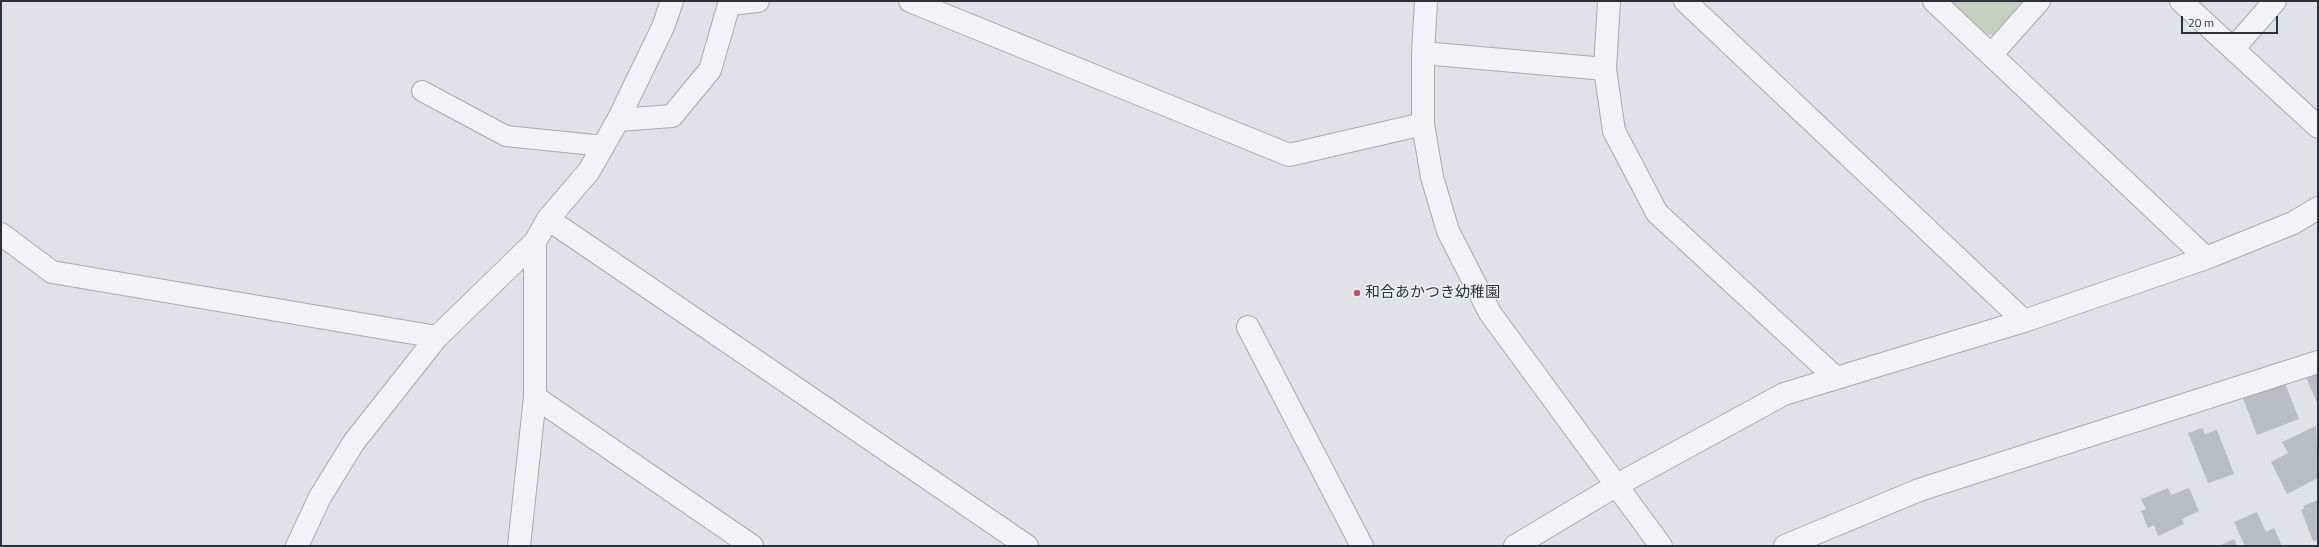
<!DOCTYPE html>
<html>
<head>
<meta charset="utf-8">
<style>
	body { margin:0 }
	#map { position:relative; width:2319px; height:547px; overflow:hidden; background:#dfe3e7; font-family:"Titillium Web",sans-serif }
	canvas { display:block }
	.frame { position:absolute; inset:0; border:2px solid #2a323c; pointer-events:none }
	.scale { position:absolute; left:2181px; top:16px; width:97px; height:18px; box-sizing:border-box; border:2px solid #2a323c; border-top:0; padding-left:5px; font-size:12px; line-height:14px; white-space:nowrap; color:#2a323c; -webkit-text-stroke:3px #eef2f5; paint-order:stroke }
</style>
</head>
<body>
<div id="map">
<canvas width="2319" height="547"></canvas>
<div class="frame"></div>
<div class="scale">20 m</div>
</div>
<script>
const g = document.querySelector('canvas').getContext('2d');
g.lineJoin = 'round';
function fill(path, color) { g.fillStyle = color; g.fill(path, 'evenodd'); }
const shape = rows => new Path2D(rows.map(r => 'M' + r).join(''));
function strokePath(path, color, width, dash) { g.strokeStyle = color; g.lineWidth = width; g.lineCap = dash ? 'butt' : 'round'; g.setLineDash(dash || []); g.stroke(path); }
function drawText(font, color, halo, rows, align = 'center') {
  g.font = font + ' "Titillium Web","Noto Sans JP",sans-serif'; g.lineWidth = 3; g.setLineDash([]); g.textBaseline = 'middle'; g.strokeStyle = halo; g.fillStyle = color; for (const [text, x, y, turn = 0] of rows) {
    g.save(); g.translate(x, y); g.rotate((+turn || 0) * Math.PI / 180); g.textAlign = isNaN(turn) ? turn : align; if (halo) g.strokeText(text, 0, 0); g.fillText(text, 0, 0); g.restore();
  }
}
fill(shape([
	[1950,1,2033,1,2003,35,1985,35]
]), '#c6d0c1');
fill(shape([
	[2318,370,2318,405,2305,375],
	[2284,381,2299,419,2257,435,2242,396],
	[2316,426,2318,478,2287,494,2271,462,2288,453,2282,442],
	[2202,428,2205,434,2217,430,2234,474,2208,483,2188,433],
	[2168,488,2171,495,2189,488,2199,511,2182,519,2184,524,2158,536,2154,525,2148,528,2141,511,2146,509,2141,499],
	[2318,500,2318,539,2313,541,2301,510,2304,508,2303,506],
	[2257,512,2266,532,2274,528,2282,546,2245,546,2234,522],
	[2234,539,2237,546,2219,546]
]), '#b7bdc3');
const service = shape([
	[422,91,506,136,604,146]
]);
const minor = shape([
	[910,1,1289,155,1423,124],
	[1609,1,1605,69,1614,131,1657,213,1836,378],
	[1685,1,2024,321],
	[1934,1,2206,258],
	[2181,1,2318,127],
	[730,4,758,1],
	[2233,49,2275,1],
	[1423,53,1605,69],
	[1991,55,2039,1],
	[618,120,672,116,710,70,730,1],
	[548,219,1027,546],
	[1,234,52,272,437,337],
	[1248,327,1362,546],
	[535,397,752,546],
	[519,546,535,397,535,242],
	[1515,546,1617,485,1784,394,2024,321,2206,258,2293,223,2318,208],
	[1785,546,1919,490,2318,362]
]);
const tertiary = shape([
	[1426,1,1423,53,1423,124,1432,177,1448,231,1490,313,1661,546],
	[297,546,320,497,354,442,437,337,535,242,548,219,589,171,618,120,663,27,672,1]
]);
strokePath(service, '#a5aab0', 22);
strokePath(minor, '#a5aab0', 24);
strokePath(tertiary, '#a5aab0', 24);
strokePath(service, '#f1f3f6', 20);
strokePath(minor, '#f1f3f6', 22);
strokePath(tertiary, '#f1f3f6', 22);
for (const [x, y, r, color] of [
	[1357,293,4,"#c0506c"]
]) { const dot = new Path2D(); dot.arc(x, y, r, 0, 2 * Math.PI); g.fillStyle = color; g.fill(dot); strokePath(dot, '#eef2f5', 1.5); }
drawText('15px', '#2a323c', '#eef2f5', [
	["和合あかつき幼稚園",1365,293]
], 'left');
</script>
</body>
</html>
